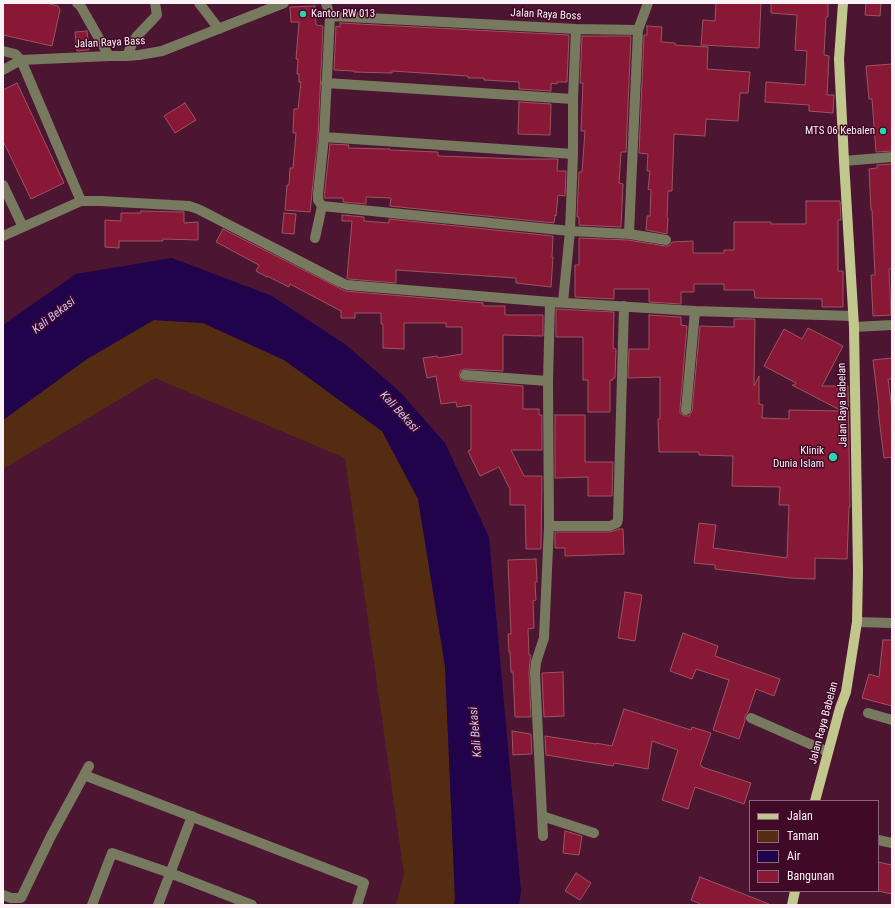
<!DOCTYPE html>
<html>
<head>
<meta charset="utf-8">
<style>
	body { margin:0 }
	#map { position:relative; width:895px; height:908px; overflow:hidden; background:#4c1532; font-family:"Roboto Condensed",sans-serif }
	canvas { display:block }
	.frame { position:absolute; inset:0; border:4px solid #faf2f5; pointer-events:none }
	.legend { position:absolute; left:749px; top:800px; width:130px; height:92px; box-sizing:border-box; background:#410928; border:1px solid #8b667a; margin:0; padding:5px 7px; list-style:none; font-size:12px; color:#faf2f5 }
	.legend li { display:flex; align-items:center; gap:8px; height:20px }
	.legend b { width:20px; border:1px solid #8b667a }
</style>
</head>
<body>
<div id="map">
<canvas width="895" height="908"></canvas>
<div class="frame"></div>
<ul class="legend">
<li><b style="height:5px;background:#c2c78d"></b>Jalan</li>
<li><b style="height:11px;background:#542c12"></b>Taman</li>
<li><b style="height:11px;background:#20034b"></b>Air</li>
<li><b style="height:11px;background:#891836"></b>Bangunan</li>
</ul>
</div>
<script>
const g = document.querySelector('canvas').getContext('2d');
g.lineJoin = 'round';
function fill(path, color) { g.fillStyle = color; g.fill(path, 'evenodd'); }
const shape = rows => new Path2D(rows.map(r => 'M' + r).join(''));
function strokePath(path, color, width, dash) { g.strokeStyle = color; g.lineWidth = width; g.lineCap = dash ? 'butt' : 'round'; g.setLineDash(dash || []); g.stroke(path); }
function drawText(font, color, halo, rows, align = 'center') {
  g.font = font + ' "Roboto Condensed",sans-serif'; g.lineWidth = 3; g.setLineDash([]); g.textBaseline = 'middle'; g.strokeStyle = halo; g.fillStyle = color; for (const [text, x, y, turn = 0] of rows) {
    g.save(); g.translate(x, y); g.rotate((+turn || 0) * Math.PI / 180); g.textAlign = isNaN(turn) ? turn : align; if (halo) g.strokeText(text, 0, 0); g.fillText(text, 0, 0); g.restore();
  }
}
fill(shape([
	[153,320,203,323,284,360,382,431,418,499,445,666,455,899,454,905,396,905,404,874,345,458,155,378,3,469,3,420,87,359]
]), '#542c12');
fill(shape([
	[172,258,272,296,346,345,400,392,445,443,489,537,521,891,519,905,454,905,455,899,445,666,418,499,382,431,284,360,203,323,154,320,87,359,3,420,3,325,76,274]
]), '#20034b');
const building = shape([
	[3,3,46,3,58,6,60,10,52,46,3,35,3,3],
	[716,3,761,3,759,48,701,45,703,20,715,21,716,3],
	[771,3,828,3,828,17,826,17,824,55,829,56,827,95,834,95,833,113,809,111,809,105,765,102,766,82,805,85,807,51,795,50,797,15,771,13,771,3],
	[866,3,881,3,880,16,865,15,866,3],
	[315,6,316,25,323,26,318,136,310,212,285,210,287,185,289,185,290,168,293,168,296,133,293,133,294,109,298,109,301,82,299,82,299,74,297,74,298,59,296,59,299,22,291,22,290,7,315,6],
	[340,23,569,35,567,82,557,82,557,84,551,83,551,91,519,89,519,82,484,80,484,78,468,78,468,76,392,71,392,73,354,72,354,71,334,70,336,26,340,27,340,23],
	[647,26,662,27,661,42,675,43,675,45,708,47,707,69,750,72,748,93,740,93,738,121,706,119,705,136,674,134,672,191,668,191,667,217,668,218,667,234,646,230,647,216,650,216,651,190,648,189,650,171,647,171,648,154,639,153,644,35,647,35,647,26],
	[87,31,89,50,77,51,75,32,87,31],
	[582,36,631,36,626,152,621,152,619,183,623,184,621,227,579,225,579,217,577,217,579,172,582,172,585,131,581,131,583,83,580,83,582,36],
	[892,64,892,151,876,152,872,99,869,99,866,66,892,64],
	[17,83,64,183,31,199,3,141,3,90,17,83],
	[519,102,551,104,550,135,518,134,519,102],
	[185,103,196,120,175,133,164,116,185,103],
	[330,144,349,145,348,148,390,149,390,150,438,152,438,156,521,159,558,159,557,171,566,171,565,196,558,195,556,216,555,215,554,223,390,206,391,198,366,197,366,204,343,202,343,198,324,198,330,144],
	[892,164,892,269,889,269,891,315,873,316,871,275,875,275,872,210,871,210,869,169,877,168,877,165,892,164],
	[806,201,840,201,841,220,838,220,838,271,843,271,843,307,822,307,822,299,755,298,754,290,724,290,724,284,694,284,694,292,681,292,681,304,649,302,649,289,614,289,614,299,575,297,575,265,579,265,579,238,628,240,665,246,669,246,672,242,693,241,693,253,724,253,724,250,734,250,734,222,771,222,771,224,806,224,806,201],
	[141,211,184,212,184,223,198,222,198,240,163,239,163,241,119,241,119,248,105,247,105,220,121,221,121,213,141,213,141,211],
	[284,213,296,214,294,234,282,233,284,213],
	[342,215,364,217,364,221,389,223,389,219,553,236,552,257,553,257,551,287,516,283,516,278,396,270,396,283,349,279,347,278,352,221,342,221,342,215],
	[223,229,345,291,483,303,483,306,505,306,505,315,543,315,543,336,503,335,503,371,465,369,460,371,459,375,461,380,465,381,523,386,523,409,539,409,539,415,542,415,542,450,511,450,524,476,542,476,541,549,526,549,525,505,510,505,510,489,499,467,480,476,468,451,471,450,471,405,457,407,456,402,441,404,436,376,427,378,423,358,437,356,438,358,462,354,462,327,446,327,446,323,404,323,404,349,383,348,383,324,381,324,381,313,355,313,355,318,341,318,341,311,290,284,289,287,267,276,267,277,256,271,259,265,216,242,223,229],
	[556,309,614,312,613,348,616,349,615,378,613,378,613,380,610,380,610,412,588,412,588,380,583,380,583,337,556,337,556,309],
	[649,315,681,317,681,325,687,326,680,409,680,413,685,416,689,416,691,413,692,411,700,326,734,327,734,319,755,319,754,386,759,376,759,404,763,405,762,418,789,419,789,410,842,411,792,385,795,385,796,383,764,366,784,329,802,339,808,328,843,346,822,386,848,386,850,507,849,507,847,559,815,558,815,579,790,578,715,569,715,565,694,563,699,523,716,525,713,548,787,558,789,505,779,505,780,487,732,486,733,456,699,455,699,452,659,452,658,419,660,419,660,377,628,378,629,349,649,349,649,315],
	[892,358,892,379,888,379,892,409,892,457,884,458,878,410,879,410,873,360,892,358],
	[555,415,585,415,585,462,613,462,612,496,588,496,588,477,555,478,555,415],
	[619,529,623,529,624,554,565,556,565,548,555,548,555,532,610,532,619,529],
	[536,559,537,582,535,582,536,600,533,601,534,628,528,629,529,655,531,655,530,661,529,673,531,717,515,717,513,672,511,672,510,652,509,652,508,634,511,634,508,560,536,559],
	[625,592,642,595,635,641,618,638,625,592],
	[683,633,718,646,715,656,780,679,774,696,756,689,748,712,745,716,745,721,739,739,713,730,729,680,696,669,692,679,670,671,683,633],
	[883,640,892,640,892,706,862,698,869,674,879,677,883,640],
	[563,672,564,716,544,717,542,673,563,672],
	[624,709,691,730,692,727,711,733,700,765,702,766,702,767,751,783,744,804,695,787,688,809,662,800,678,750,652,741,648,769,614,763,613,766,546,755,545,736,596,744,596,743,612,746,624,709],
	[512,731,531,734,532,754,513,755,512,731],
	[565,831,582,836,579,855,563,853,565,831],
	[878,862,892,865,892,894,878,891,878,862],
	[576,873,591,883,580,900,565,891,576,873],
	[700,877,769,904,769,905,703,905,691,900,700,877]
]);
fill(building, '#891836');
strokePath(building, '#9a5660', 1);
strokePath(shape([
	[77,3,80,5,109,56],
	[199,3,219,29],
	[326,3,330,16,324,137,318,194,318,200,322,206,570,231,629,234,666,240],
	[330,16,576,29,638,30],
	[3,51,15,54,21,60,81,201],
	[127,56,132,44,137,36,157,15,155,3],
	[3,70,21,60,109,56,127,56,139,55,162,51,284,3],
	[326,83,573,99],
	[324,137,573,154],
	[844,161,892,157],
	[3,185,23,227],
	[629,234,638,30,648,3],
	[3,236,81,201,101,201,189,206,198,209,340,282,347,285,550,302,695,311,852,316],
	[315,238,322,206],
	[563,302,570,231,573,154,573,99,576,29],
	[854,327,892,325],
	[465,375,548,381],
	[686,410,695,311],
	[549,526,610,526,617,523,618,519,624,306],
	[857,622,892,623],
	[868,713,892,720],
	[751,718,828,752],
	[84,775,364,883,357,905],
	[542,816,594,833],
	[543,836,535,673,536,662,544,638,549,526,548,381,550,302],
	[878,840,892,843],
	[3,895,11,898,21,898,51,836,89,766],
	[92,905,112,853,170,873,252,905],
	[158,905,192,816]
]), '#777a5e', 10);
strokePath(shape([
	[815,801,840,708,846,692,857,622,858,571,854,327,844,161,839,59,843,3],
	[792,905,795,891]
]), '#c2c78d', 10);
for (const [x, y, r, color] of [
	[303,14,4,"#2ad5ac"],
	[883,131,4,"#2ad5ac"],
	[833,457,5,"#2ad5ac"]
]) { const dot = new Path2D(); dot.arc(x, y, r, 0, 2 * Math.PI); g.fillStyle = color; g.fill(dot); strokePath(dot, '#410928', 1.5); }
drawText('11px', '#faf2f5', '#410928', [
	["Kantor RW 013",311,14,"left"],
	["MTS 06 Kebalen",875,131],
	["Klinik",824,451],
	["Dunia Islam",824,464]
], 'right');
drawText('11px', '#faf2f5', '#410928', [
	["Jalan Raya Boss",546,15,3],
	["Jalan Raya Bass",110,43,-3],
	["Jalan Raya Babelan",843,405,-91],
	["Jalan Raya Babelan",824,723,-75]
]);
drawText('italic 12px', '#c9c2f5', '#410928', [
	["Kali Bekasi",54,316,-38],
	["Kali Bekasi",399,412,47],
	["Kali Bekasi",476,732,-95]
]);
</script>
</body>
</html>
